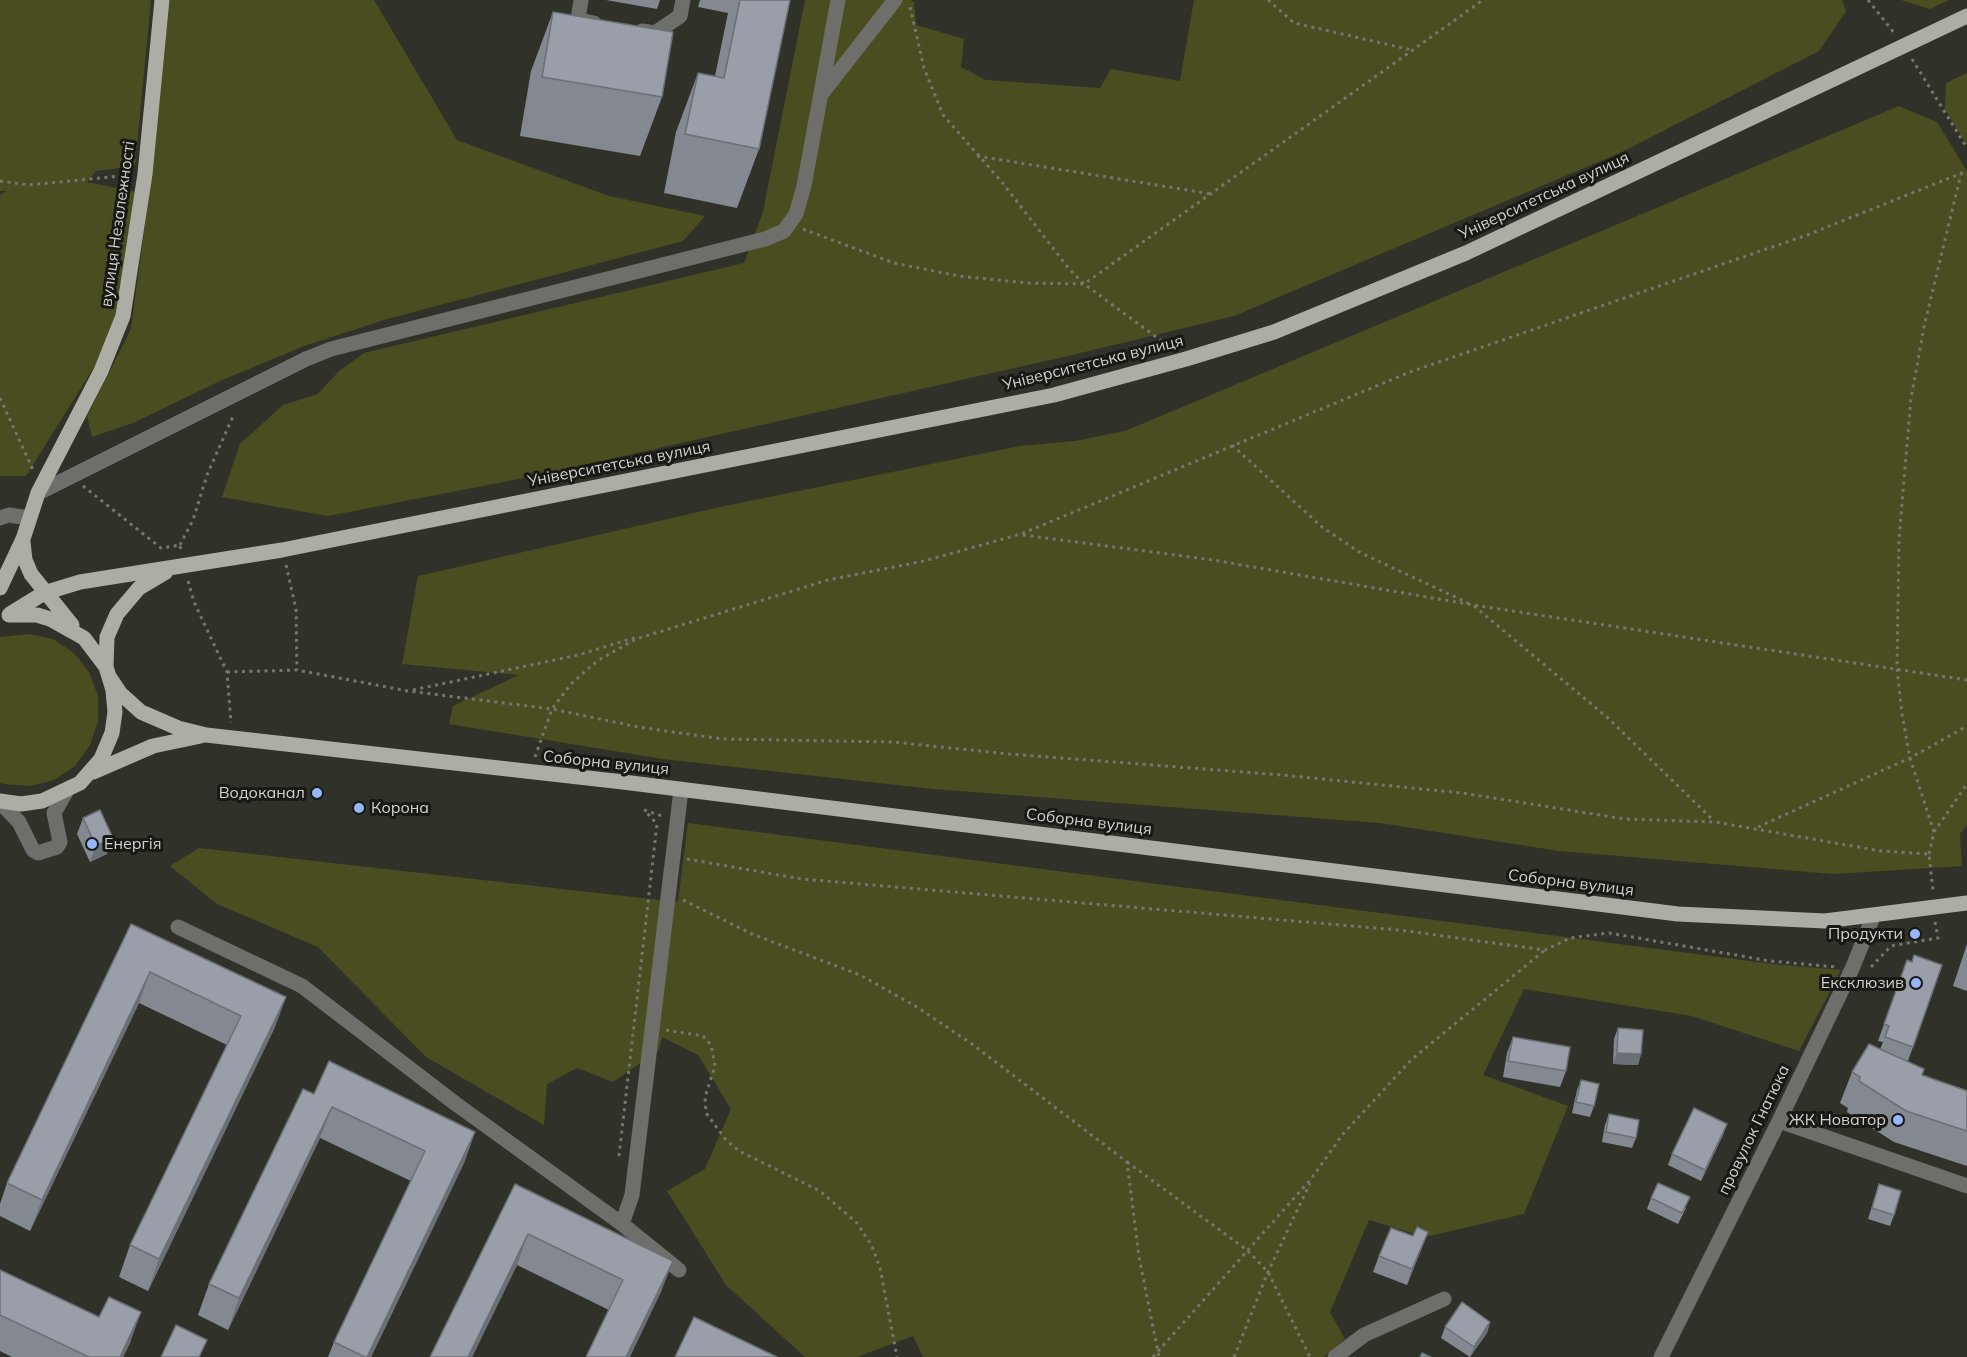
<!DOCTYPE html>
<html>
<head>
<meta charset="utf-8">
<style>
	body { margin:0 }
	canvas { display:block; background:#303128 }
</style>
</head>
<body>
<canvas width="1967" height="1357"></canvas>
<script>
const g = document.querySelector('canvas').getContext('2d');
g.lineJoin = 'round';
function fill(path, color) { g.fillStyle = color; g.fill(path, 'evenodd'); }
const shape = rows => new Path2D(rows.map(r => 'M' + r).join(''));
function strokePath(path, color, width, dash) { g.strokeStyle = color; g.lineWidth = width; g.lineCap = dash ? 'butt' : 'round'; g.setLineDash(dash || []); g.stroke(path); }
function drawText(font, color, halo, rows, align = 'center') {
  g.font = font + ' Mulish,sans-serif'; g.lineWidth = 6; g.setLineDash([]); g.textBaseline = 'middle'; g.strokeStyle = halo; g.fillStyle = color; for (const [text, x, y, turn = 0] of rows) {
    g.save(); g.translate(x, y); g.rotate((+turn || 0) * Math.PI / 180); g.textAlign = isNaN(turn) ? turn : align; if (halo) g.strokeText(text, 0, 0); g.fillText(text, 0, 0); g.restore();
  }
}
fill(shape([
	[0,0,151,0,135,166,96,171,87,182,136,192,119,314,106,348,26,476,0,476,0,195,7,191,0,191],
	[170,0,374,0,457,140,609,196,705,216,683,241,387,319,304,346,220,381,133,423,92,437,87,416,131,329,148,202],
	[805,0,911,0,914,2,916,25,964,39,961,67,986,80,1100,88,1111,69,1180,81,1194,0,1842,0,1846,11,1819,51,1622,152,1234,316,1068,356,539,475,328,516,222,497,240,444,283,405,318,394,339,371,364,353,744,263,763,212],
	[1901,0,1949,0,1930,9],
	[1967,73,1967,145,1945,109,1946,83],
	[1899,106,1937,122,1967,171,1967,825,1960,834,1962,866,1833,874,1559,851,1380,823,933,789,663,759,449,724,453,706,519,675,402,664,418,576,725,506,1020,446,1075,441,1125,431],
	[28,634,53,639,74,653,89,672,98,696,98,721,90,745,75,766,54,780,30,786,4,784,0,783,0,637],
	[688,823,1773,964,1841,970,1799,1051,1692,1016,1524,989,1483,1075,1568,1106,1524,1214,1425,1237,1369,1220,1330,1312,1345,1339,1324,1357,923,1357,913,1336,857,1357,805,1357,726,1285,667,1191,705,1169,731,1109,698,1055,662,1037,659,1050,613,1082,577,1068,547,1084,544,1125,426,1057,318,947,217,904,170,866,199,848,678,902]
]), '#4a4d20');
strokePath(shape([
	[1268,0,1294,23,1412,50],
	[1868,0,1895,34],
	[910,7,924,68,943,115,1001,181,1070,270,1084,284,1483,0],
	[1912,59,1967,148],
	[977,156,1212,194],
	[0,181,28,185,131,175],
	[803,229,894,263,959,276,1028,283,1084,284,1170,347],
	[0,398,33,470],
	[1232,445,1322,527,1359,552,1468,603],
	[83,486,161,548,180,545,181,552],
	[1023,535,1213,560,1473,605,1967,680],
	[180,545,193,520,207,475,234,414],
	[286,565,296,609,297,670],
	[188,581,194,602,227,672,231,723],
	[1474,606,1608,718,1714,821],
	[227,672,297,670,408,691,552,709,638,727,723,739,893,742,1009,754,1282,775,1462,793,1625,819,1715,822,1881,851,1929,854,1933,891],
	[413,690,578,655,637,637],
	[535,757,552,709,571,684,597,661,636,639,828,580,924,561,1021,534,1410,372,1807,235,1967,171],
	[644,810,662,816],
	[1758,827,1910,758,1967,726],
	[1934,832,1910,758,1902,714,1897,668,1899,538,1911,398,1925,322,1961,174],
	[1929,854,1934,832,1967,784],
	[687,859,802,879,1399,930,1545,950,1570,938,1609,933,1770,961,1836,967],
	[683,900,752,934,860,975,917,1007,972,1044,1127,1162,1139,1257,1159,1357],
	[1871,967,1891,946,1938,938,1935,922],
	[666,1030,703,1036,711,1045,715,1066,705,1097,706,1113,726,1140,739,1151,820,1191,857,1223,872,1246,880,1268,897,1357],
	[619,1156,657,824,645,811],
	[1127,1162,1247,1250,1268,1272,1310,1357],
	[1153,1357,1311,1179,1343,1134,1412,1059,1545,950],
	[1234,1357,1268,1272,1310,1183]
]), '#75766f', 3, [3, 4.5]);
strokePath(shape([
	[581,0,578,20,594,23],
	[642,31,655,33,680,16,683,0],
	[823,92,895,0],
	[38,493,306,359,331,349,765,239,784,231,796,214,804,186,838,0],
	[0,518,9,515,29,518],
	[0,802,19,822,33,850,38,853,57,847,60,842,54,813,66,792],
	[178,927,302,986,456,1104,622,1224,679,1270],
	[1779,1121,1967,1186],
	[622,1224,632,1195,681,790],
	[1335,1357,1364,1335,1444,1299],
	[1661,1357,1779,1121,1852,969,1873,917]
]), '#6e6f6a', 15);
strokePath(shape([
	[23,542,25,560,31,574,72,625],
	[0,588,23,539,38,493,101,371,123,316,145,174,162,0],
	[10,614,44,593,80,582,282,550,1054,395,1186,359,1274,332,1466,253,1967,16],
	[106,667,107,637,117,614,139,588,166,572],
	[110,678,120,693,141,712,178,728,206,735,623,782,1678,914,1825,921,1967,903],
	[93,772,153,746,201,736],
	[0,801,21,804,42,801,80,783,101,759,112,733,115,712,113,690,106,667,84,638,50,619,37,615,9,615]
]), '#acada4', 15);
fill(shape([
	[606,0,660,0,657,9],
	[700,0,790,0,759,149,737,208,664,193,676,132,698,73,715,76,728,13,698,7],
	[553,12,662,97,640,156,520,136,531,71],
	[83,818,107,854,90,862,77,834],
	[131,924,286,997,274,1029,148,1291,119,1277,130,1245,227,1045,139,1003,30,1231,0,1216,0,1204,7,1183],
	[1967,944,1967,991,1953,986],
	[1907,960,1912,962,1942,965,1908,1061,1922,1075,1967,1090,1967,1166,1894,1142,1847,1112,1848,1108,1840,1103,1852,1072,1880,1049,1883,1042,1878,1041],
	[1618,1028,1641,1054,1638,1065,1613,1064,1614,1039],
	[1513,1037,1566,1071,1560,1087,1503,1077,1507,1053],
	[1581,1080,1594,1106,1590,1117,1572,1113,1577,1090],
	[314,1094,475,1132,464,1163,371,1357,328,1357,334,1342,411,1181,320,1138,228,1330,198,1315,209,1284],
	[1609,1114,1636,1138,1632,1148,1602,1142,1605,1125],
	[1727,1124,1723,1135,1701,1181,1668,1165,1672,1154],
	[515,1184,661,1292,609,1310,517,1265,472,1357,430,1357],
	[1879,1184,1894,1215,1890,1226,1868,1219],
	[1651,1198,1686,1208,1678,1224,1647,1209],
	[1428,1232,1407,1285,1373,1272,1379,1256,1413,1236],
	[0,1270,99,1317,130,1343,123,1357,12,1357,0,1351],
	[1490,1322,1487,1333,1470,1357,1441,1338,1445,1327]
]), '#848890');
fill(shape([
	[113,838,107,854,90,862,96,846],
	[150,972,139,1003,30,1231,42,1200],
	[286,997,274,1029,148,1291,159,1259],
	[1617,1053,1641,1054,1638,1065,1613,1064],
	[332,1107,320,1138,228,1330,239,1298],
	[1727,1124,1723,1135,1701,1181,1705,1170],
	[475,1132,464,1163,371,1357,367,1357],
	[1428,1232,1422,1248,1407,1285,1412,1269],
	[528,1234,517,1265,472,1357,468,1357],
	[673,1261,661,1292,630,1357,626,1357],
	[141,1312,130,1343,123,1357,120,1357],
	[1490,1322,1487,1333,1470,1357,1474,1347]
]), '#6b6f76');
const building = shape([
	[740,0,790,0,759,149,685,134,698,73,724,78,740,0],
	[553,12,673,32,662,97,542,77,553,12],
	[100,810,113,838,96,846,83,818,100,810],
	[131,924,286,997,159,1259,130,1245,241,1016,150,972,42,1200,7,1183,131,924],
	[1914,955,1942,965,1913,1047,1885,1037,1889,1026,1884,1024,1907,960,1912,962,1914,955],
	[1618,1028,1643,1030,1641,1054,1617,1053,1618,1028],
	[1513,1037,1570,1047,1566,1071,1508,1061,1513,1037],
	[1869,1044,1924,1069,1922,1075,1967,1091,1967,1131,1906,1111,1859,1081,1860,1077,1852,1072,1869,1044],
	[329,1061,475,1132,367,1357,365,1357,334,1342,425,1151,332,1107,239,1298,209,1284,303,1089,314,1094,329,1061],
	[1581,1080,1599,1084,1594,1106,1576,1102,1581,1080],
	[1694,1108,1727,1124,1705,1170,1672,1154,1694,1108],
	[1609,1114,1639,1120,1636,1138,1606,1132,1609,1114],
	[1658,1183,1690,1197,1682,1213,1651,1198,1658,1183],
	[515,1184,673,1261,626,1357,586,1357,623,1280,528,1234,468,1357,430,1357,515,1184],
	[1879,1184,1901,1191,1894,1215,1872,1208,1879,1184],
	[1417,1227,1428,1232,1412,1269,1379,1256,1391,1228,1413,1236,1417,1227],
	[0,1270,99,1317,109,1297,141,1312,120,1357,89,1357,0,1315,0,1270],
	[1462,1302,1490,1322,1474,1347,1445,1327,1462,1302],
	[694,1317,777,1357,675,1357,694,1317],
	[176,1325,207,1340,199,1357,161,1357,176,1325],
	[1422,1353,1431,1357,1420,1357,1422,1353]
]);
fill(building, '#999ea8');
strokePath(building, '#6b6f76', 1.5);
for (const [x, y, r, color] of [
	[317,793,6,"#96b6fd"],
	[359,808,6,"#96b6fd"],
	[92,844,6,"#96b6fd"],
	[1915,934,6,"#96b6fd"],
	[1916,983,6,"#96b6fd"],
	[1898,1120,6,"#96b6fd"]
]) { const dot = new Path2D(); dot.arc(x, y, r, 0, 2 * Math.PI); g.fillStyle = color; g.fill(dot); strokePath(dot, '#181814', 2); }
drawText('16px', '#d1d2cc', '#181814', [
	["Університетська вулиця",1544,196,-25],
	["вулиця Незалежності",118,224,-82],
	["Університетська вулиця",1093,363,-14],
	["Університетська вулиця",619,464,-11],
	["Соборна вулиця",606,763,6],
	["Соборна вулиця",1089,822,7],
	["Соборна вулиця",1571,883,7],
	["провулок Гнатюка",1754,1130,-64]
]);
drawText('16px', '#d1d2cc', '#181814', [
	["Водоканал",305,793],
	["Корона",371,808,"left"],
	["Енергія",104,844,"left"],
	["Продукти",1903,934],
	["Ексклюзив",1904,983],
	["ЖК Новатор",1886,1120]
], 'right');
</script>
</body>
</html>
